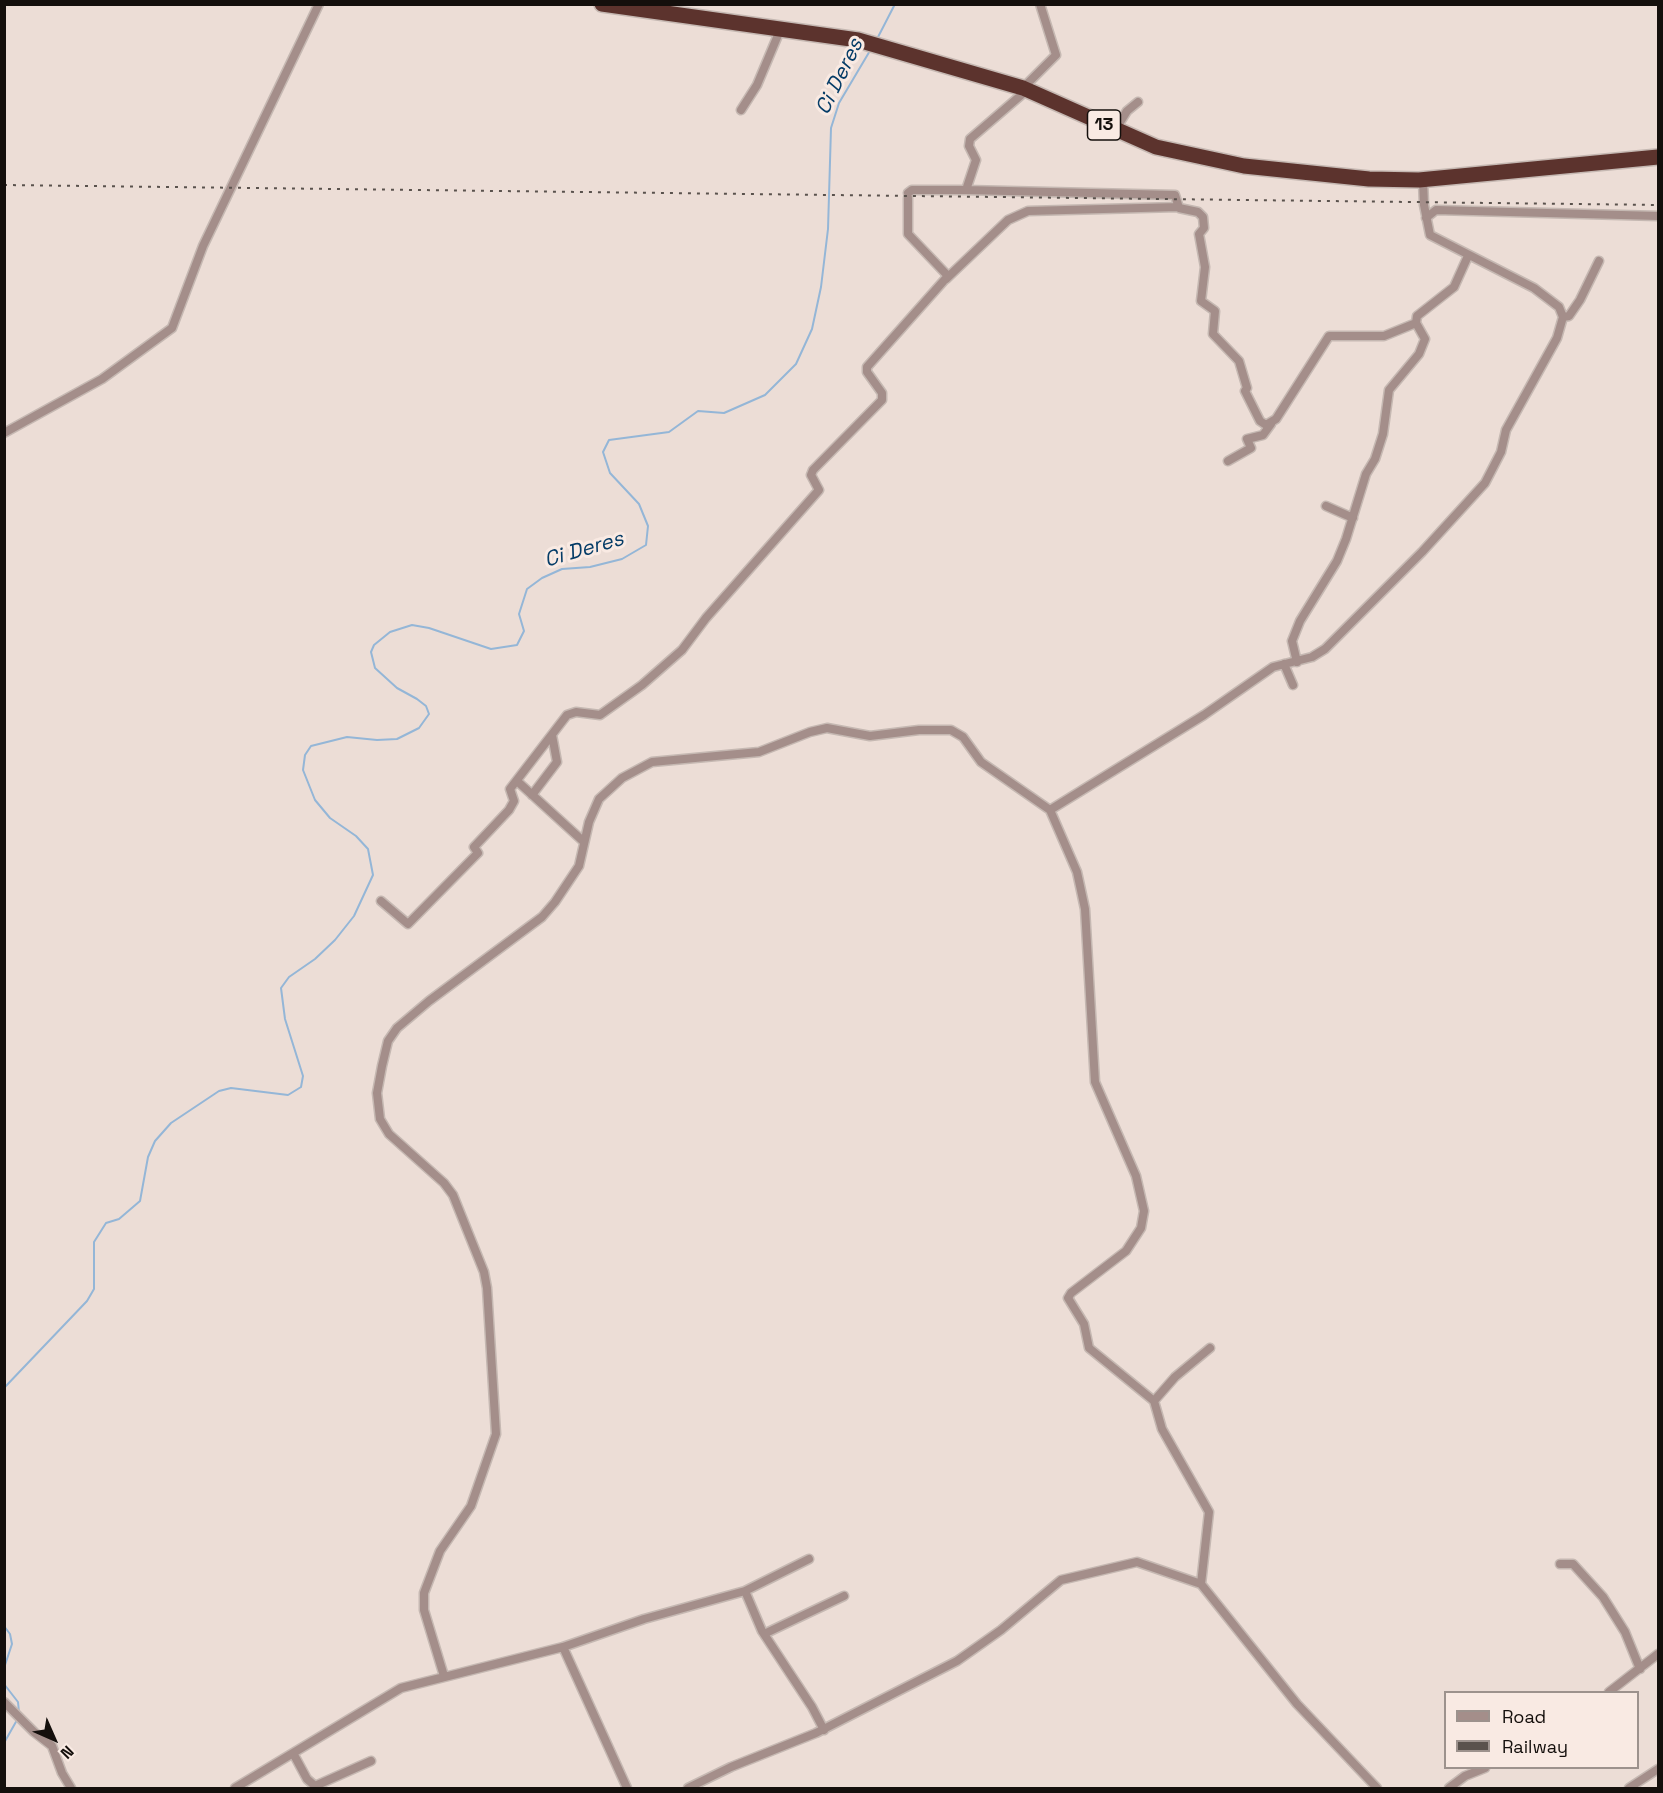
<!DOCTYPE html>
<html>
<head>
<meta charset="utf-8">
<style>
	body { margin:0 }
	#map { position:relative; width:1663px; height:1793px; overflow:hidden; background:#ecddd6; font-family:"Space Grotesk",sans-serif }
	canvas { display:block }
	.frame { position:absolute; inset:0; border:6px solid #140f0c; pointer-events:none }
	.legend { position:absolute; left:1444px; top:1691px; width:195px; height:78px; box-sizing:border-box; background:#f9eae3; border:2px solid #9d928d; margin:0; padding:8px 10px; list-style:none; font-size:18px; color:#140f0c }
	.legend li { display:flex; align-items:center; gap:12px; height:30px }
	.legend b { width:30px; border:2px solid #9d928d }
	.north { position:absolute; left:24px; top:1709px; width:60px; height:60px; -webkit-text-stroke:4px #f9eae3; paint-order:stroke; rotate:135deg; font-size:16px; font-weight:700; line-height:24px; text-align:center; color:#140f0c }
	.north::after { content:''; display:block; margin:auto; width:21px; height:27px; background:#140f0c; clip-path:polygon(50% 0,100% 100%,50% 72%,0 100%) }
</style>
</head>
<body>
<div id="map">
<canvas width="1663" height="1793"></canvas>
<div class="frame"></div>
<ul class="legend">
<li><b style="height:8px;background:#a48e8a"></b>Road</li>
<li><b style="height:8px;background:#5a524d"></b>Railway</li>
</ul>
<div class="north">N</div>
</div>
<script>
const g = document.querySelector('canvas').getContext('2d');
g.lineJoin = 'round';
const shape = rows => new Path2D(rows.map(r => 'M' + r).join(''));
function strokePath(path, color, width, dash) { g.strokeStyle = color; g.lineWidth = width; g.lineCap = dash ? 'butt' : 'round'; g.setLineDash(dash || []); g.stroke(path); }
function drawText(font, color, halo, rows, align = 'center') {
  g.font = font + ' "Space Grotesk",sans-serif'; g.lineWidth = 6; g.setLineDash([]); g.textBaseline = 'middle'; g.strokeStyle = halo; g.fillStyle = color; for (const [text, x, y, turn = 0] of rows) {
    g.save(); g.translate(x, y); g.rotate((+turn || 0) * Math.PI / 180); g.textAlign = isNaN(turn) ? turn : align; if (halo) g.strokeText(text, 0, 0); g.fillText(text, 0, 0); g.restore();
  }
}
strokePath(shape([
	[877,39,895,4],
	[4,1388,87,1301,94,1289,94,1242,106,1223,119,1219,140,1201,148,1157,155,1141,171,1123,219,1091,231,1088,288,1095,301,1087,303,1076,285,1019,281,988,289,977,315,959,335,940,354,916,373,875,368,849,356,836,330,818,315,800,303,770,305,755,311,746,347,737,377,740,397,739,419,728,429,714,426,706,417,699,397,688,375,668,371,652,374,645,390,632,412,625,429,628,491,649,517,645,524,631,519,614,527,589,542,578,562,569,590,567,622,559,646,545,648,526,639,504,610,473,603,452,609,440,669,432,698,411,724,413,765,395,796,364,812,329,821,287,828,229,831,128,839,103,871,49],
	[4,1626,10,1634,12,1644,4,1668],
	[4,1684,18,1702,19,1712],
	[4,1743,17,1720]
]), '#94b6d7', 2);
const street = shape([
	[1023,88,1056,55,1040,4],
	[741,110,757,85,781,28],
	[1115,130,1127,111,1138,102],
	[966,190,976,160,969,146,970,139,1027,90],
	[908,193,912,190,966,190,1175,195,1179,208,1198,212,1203,217,1204,228,1199,234,1205,267,1201,301,1215,311,1213,334,1239,361,1247,388,1245,391,1260,421,1266,425,1276,419,1329,336,1384,336,1416,323],
	[1426,218,1436,210,1658,216],
	[946,279,1008,220,1028,211,1178,207],
	[1563,317,1569,316,1580,300,1599,261],
	[4,433,102,379,172,328,203,246,319,4],
	[1228,461,1251,448,1247,439,1263,435,1271,424],
	[1326,506,1353,518],
	[1297,662,1292,641,1300,621,1337,561,1346,539,1366,474,1375,459,1383,434,1389,390,1419,354,1425,339,1416,323,1417,316,1454,287,1468,256],
	[1284,664,1293,685],
	[517,781,584,842],
	[532,795,557,762,552,735],
	[1050,810,1204,715,1273,667,1312,657,1325,649,1422,552,1485,483,1501,452,1506,430,1557,338,1563,317,1559,307,1534,288,1430,235,1424,205,1423,180],
	[381,901,408,924,478,853,474,847,509,810,514,801,510,789,567,715,576,712,600,715,642,685,682,650,706,618,819,490,811,475,813,470,882,400,882,393,867,372,867,367,948,276,908,234,908,198],
	[1560,1564,1573,1564,1603,1597,1625,1632,1640,1669],
	[1201,1584,1209,1512,1162,1429,1154,1401,1175,1377,1210,1348],
	[745,1591,809,1559],
	[764,1634,844,1596],
	[563,1647,644,1619,745,1591,762,1631,812,1707,824,1730],
	[444,1676,424,1610,424,1593,440,1551,471,1506,496,1434,487,1288,484,1272,453,1195,444,1183,389,1134,380,1119,377,1093,382,1066,388,1041,397,1028,429,1001,542,917,555,902,579,866,589,822,599,799,622,778,652,762,759,752,810,732,827,728,870,736,919,730,951,730,963,737,981,762,1050,810,1077,872,1085,909,1095,1082,1136,1176,1144,1211,1141,1228,1126,1251,1071,1293,1068,1298,1084,1324,1089,1348,1154,1401],
	[1609,1692,1658,1654],
	[4,1702,34,1732,52,1746,62,1773,71,1788],
	[293,1753,307,1779,315,1786,371,1761],
	[235,1788,401,1688,563,1647,627,1788],
	[688,1788,731,1767,816,1733,957,1661,1001,1630,1061,1580,1137,1562,1201,1584,1297,1704,1377,1788],
	[1449,1788,1465,1776,1485,1768],
	[1629,1788,1658,1769]
]);
const highway = shape([
	[602,4,858,40,1023,88,1156,147,1244,166,1369,179,1419,180,1658,157]
]);
strokePath(street, '#c5b8b2', 11);
strokePath(highway, '#c5b8b2', 18);
strokePath(street, '#a48e8a', 8);
strokePath(highway, '#5c332d', 15);
strokePath(shape([
	[4,185,1658,205]
]), '#5a524d', 2, [3, 6]);
for (const [x, y, w] of [
	[1104,125,33]
]) { const box = new Path2D(); box.roundRect(x - w / 2, y - 15, w, 30, 4.5); g.fillStyle = '#f9eae3'; g.fill(box); strokePath(box, '#140f0c', 1.5); }
drawText('bold 18px', '#140f0c', null, [
	["13",1104,125]
]);
drawText('italic 21px', '#053c67', '#f9eae3', [
	["Ci Deres",840,77,-64],
	["Ci Deres",584,550,-16]
]);
</script>
</body>
</html>
